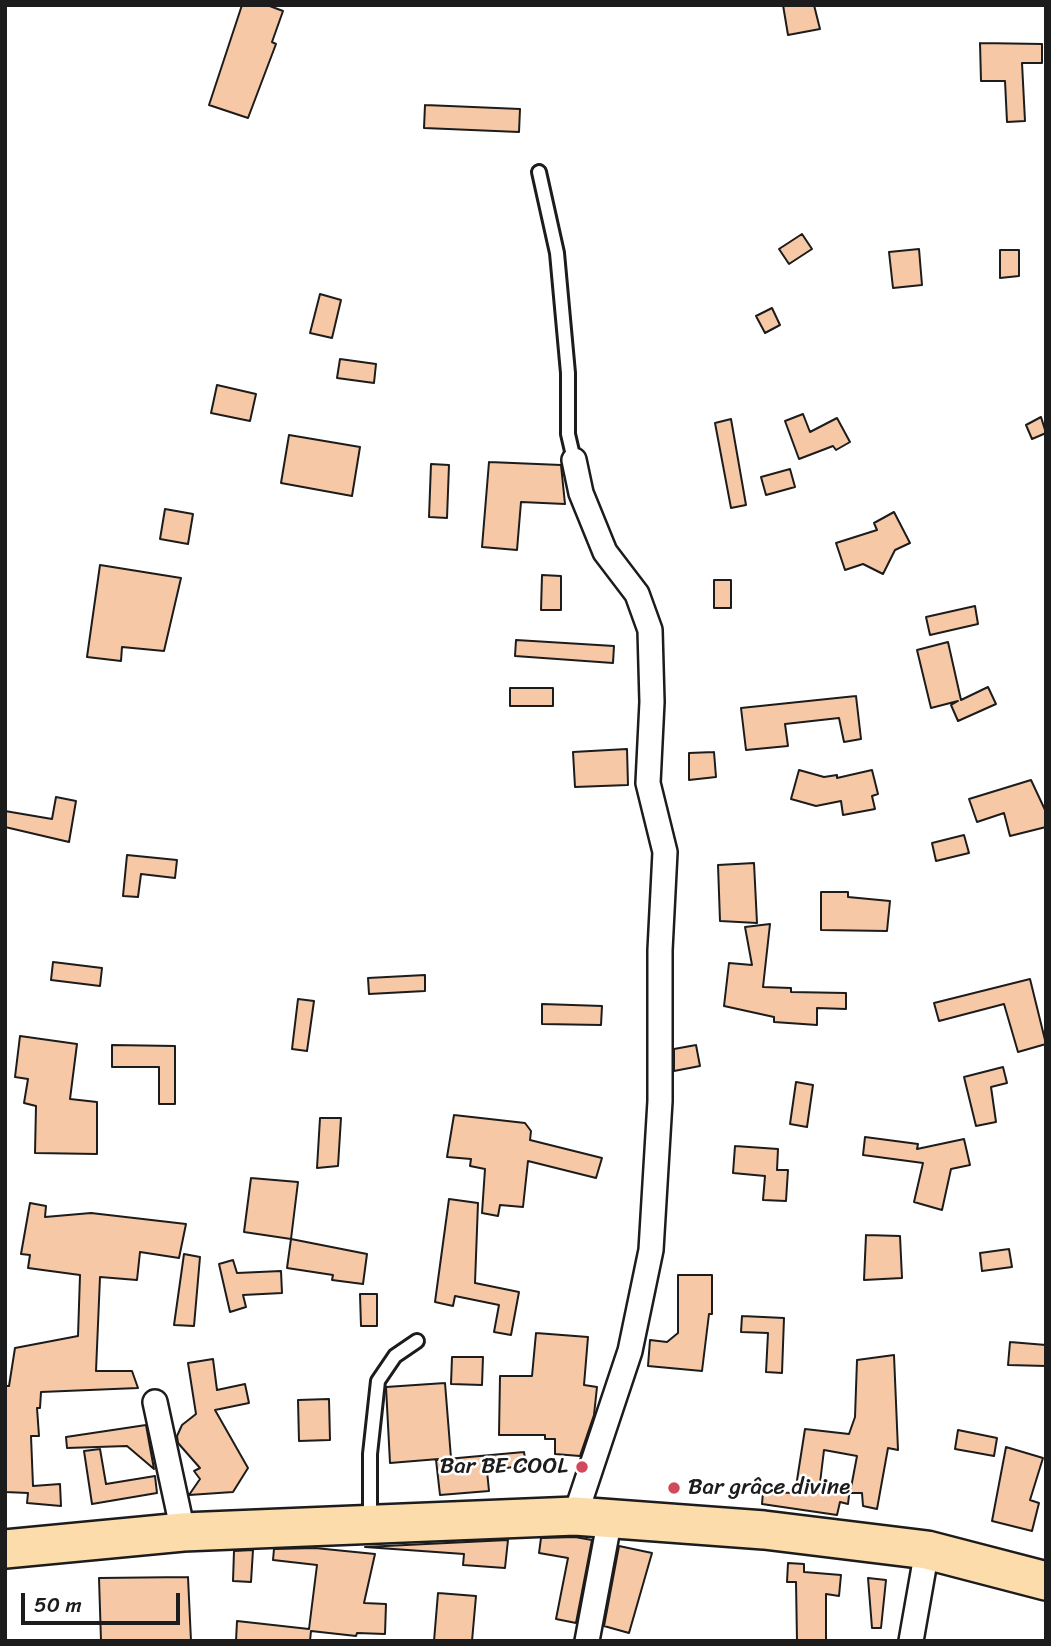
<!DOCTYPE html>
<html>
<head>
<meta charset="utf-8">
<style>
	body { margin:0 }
	#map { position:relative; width:1051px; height:1646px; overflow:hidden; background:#fff; font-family:Sriracha,sans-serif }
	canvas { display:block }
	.frame { position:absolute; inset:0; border:7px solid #1c1c1c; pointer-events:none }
	.scale { position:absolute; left:21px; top:1593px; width:159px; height:32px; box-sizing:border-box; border:4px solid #1c1c1c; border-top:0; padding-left:9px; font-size:21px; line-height:24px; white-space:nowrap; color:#1c1c1c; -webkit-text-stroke:5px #fff; paint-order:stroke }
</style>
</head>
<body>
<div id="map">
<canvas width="1051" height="1646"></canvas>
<div class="frame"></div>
<div class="scale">50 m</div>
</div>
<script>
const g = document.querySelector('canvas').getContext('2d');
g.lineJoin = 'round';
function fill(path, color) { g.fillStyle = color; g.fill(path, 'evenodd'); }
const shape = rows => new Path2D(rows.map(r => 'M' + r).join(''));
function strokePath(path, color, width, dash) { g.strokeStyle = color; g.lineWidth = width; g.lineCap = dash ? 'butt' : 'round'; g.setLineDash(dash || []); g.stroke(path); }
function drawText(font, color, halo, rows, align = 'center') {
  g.font = font + ' Sriracha,sans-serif'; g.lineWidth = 5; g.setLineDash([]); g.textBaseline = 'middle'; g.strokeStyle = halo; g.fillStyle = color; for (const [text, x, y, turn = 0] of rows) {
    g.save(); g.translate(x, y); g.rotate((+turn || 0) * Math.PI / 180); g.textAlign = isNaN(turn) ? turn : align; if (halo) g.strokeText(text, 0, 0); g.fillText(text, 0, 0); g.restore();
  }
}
const building = shape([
	[242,5,267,5,283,11,272,42,276,44,248,118,209,105,242,5],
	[783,5,814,5,820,29,788,35,783,5],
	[980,43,1042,44,1042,63,1022,63,1025,121,1007,122,1005,81,981,81,980,43],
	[425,105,520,109,519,132,424,128,425,105],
	[802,234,812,249,789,264,779,249,802,234],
	[919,249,922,285,893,288,889,252,919,249],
	[1000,250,1019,250,1019,276,1000,278,1000,250],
	[320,294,341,300,332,338,310,333,320,294],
	[772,308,780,325,765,333,756,316,772,308],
	[340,359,376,364,374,383,337,378,340,359],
	[217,385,256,394,250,421,211,413,217,385],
	[803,414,810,432,837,418,850,442,836,450,833,446,799,459,785,421,803,414],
	[1041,417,1046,433,1032,439,1026,425,1041,417],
	[731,419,746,505,731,508,715,423,731,419],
	[289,435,360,447,352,496,281,483,289,435],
	[489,462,561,465,565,504,521,502,517,550,482,547,489,462],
	[431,464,449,465,447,518,429,517,431,464],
	[790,469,795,487,766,495,761,477,790,469],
	[165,509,193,514,188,544,160,539,165,509],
	[894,512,910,543,895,550,883,574,863,564,845,570,836,543,877,530,874,523,894,512],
	[100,565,181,578,164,651,122,647,121,661,87,657,100,565],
	[542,575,561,576,561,610,541,610,542,575],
	[714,580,731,580,731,608,714,608,714,580],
	[975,606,978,624,930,635,926,617,975,606],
	[516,640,614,646,613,663,515,656,516,640],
	[948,642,961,700,988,687,996,704,958,721,951,705,958,701,931,708,917,650,948,642],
	[510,688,553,688,553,706,510,706,510,688],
	[856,696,861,739,844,742,839,718,785,724,788,746,746,750,741,708,856,696],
	[627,749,628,785,575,787,573,752,627,749],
	[714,752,716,777,689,780,689,753,714,752],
	[799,770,824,777,837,775,837,778,872,770,878,794,872,796,875,809,843,815,841,801,816,806,791,799,799,770],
	[1031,780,1046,812,1046,827,1010,836,1004,813,977,822,969,799,1031,780],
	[56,797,76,801,69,842,5,827,5,811,52,819,56,797],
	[964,835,969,853,936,861,932,843,964,835],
	[127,855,177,860,175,878,141,874,138,897,123,896,127,855],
	[754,863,757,923,720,921,718,865,754,863],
	[821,892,848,892,848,897,890,901,887,931,821,930,821,892],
	[770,924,763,987,791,988,791,992,846,993,846,1009,817,1008,817,1025,774,1022,774,1017,724,1006,729,963,752,965,745,927,770,924],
	[53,962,102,968,100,986,51,980,53,962],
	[425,975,425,991,369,994,368,978,425,975],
	[1030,979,1046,1044,1018,1052,1004,1004,939,1021,934,1003,1030,979],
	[298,999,314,1001,307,1051,292,1049,298,999],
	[542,1004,602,1006,601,1025,542,1024,542,1004],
	[20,1036,77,1044,70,1099,97,1102,97,1154,35,1153,36,1106,24,1103,28,1079,15,1077,20,1036],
	[112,1045,175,1046,175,1104,159,1104,159,1067,112,1067,112,1045],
	[696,1045,700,1066,674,1071,674,1049,696,1045],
	[1003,1067,1007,1083,991,1087,996,1122,976,1126,964,1077,1003,1067],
	[796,1082,813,1085,807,1127,790,1124,796,1082],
	[454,1115,525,1123,531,1131,530,1140,602,1158,596,1178,528,1161,523,1207,500,1205,498,1216,482,1213,485,1169,470,1166,471,1159,447,1157,454,1115],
	[320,1118,341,1118,338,1166,317,1168,320,1118],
	[865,1137,918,1144,917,1149,964,1139,970,1165,951,1169,942,1210,914,1202,923,1163,863,1155,865,1137],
	[735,1146,778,1149,777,1170,788,1170,786,1201,763,1200,765,1176,733,1173,735,1146],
	[251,1178,298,1182,291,1239,244,1232,251,1178],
	[449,1199,478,1203,475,1283,519,1292,511,1335,494,1332,499,1305,455,1296,453,1306,435,1302,449,1199],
	[30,1203,46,1206,45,1217,91,1213,186,1224,179,1258,140,1252,137,1280,100,1277,96,1371,132,1371,138,1388,41,1392,40,1408,37,1408,39,1436,31,1436,33,1486,60,1484,61,1506,27,1503,28,1493,5,1492,5,1386,9,1386,15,1348,78,1336,80,1275,28,1268,30,1255,21,1254,30,1203],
	[866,1235,900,1236,902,1278,864,1280,866,1235],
	[291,1239,367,1254,363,1284,332,1280,333,1275,287,1268,291,1239],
	[1009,1249,1012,1267,982,1271,980,1253,1009,1249],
	[184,1254,200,1257,194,1326,174,1325,184,1254],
	[233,1260,237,1273,281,1271,282,1293,243,1295,246,1307,230,1312,219,1264,233,1260],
	[678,1275,712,1275,712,1314,709,1314,702,1371,648,1366,650,1340,667,1342,678,1333,678,1275],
	[360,1294,377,1294,377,1326,361,1326,360,1294],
	[742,1316,784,1318,782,1373,766,1372,768,1333,741,1332,742,1316],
	[536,1333,588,1337,584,1385,597,1387,594,1415,580,1456,555,1454,555,1439,545,1439,545,1435,499,1435,500,1376,532,1376,536,1333],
	[1010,1342,1046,1345,1046,1366,1008,1365,1010,1342],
	[894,1355,898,1450,888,1448,877,1509,863,1506,862,1493,850,1493,857,1456,824,1450,820,1483,850,1487,848,1504,840,1502,837,1515,762,1504,763,1492,795,1493,805,1429,849,1434,855,1417,857,1360,894,1355],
	[452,1357,483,1357,482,1385,451,1384,452,1357],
	[213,1359,217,1390,245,1384,249,1403,215,1410,248,1468,233,1492,189,1495,200,1479,194,1471,200,1468,178,1443,177,1436,182,1425,196,1414,188,1363,213,1359],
	[445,1383,451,1458,390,1463,386,1387,445,1383],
	[329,1399,330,1440,299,1441,298,1400,329,1399],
	[146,1425,154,1469,127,1446,67,1448,66,1437,146,1425],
	[958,1430,997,1438,994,1456,955,1449,958,1430],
	[1006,1447,1043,1458,1030,1500,1039,1503,1032,1531,992,1521,1006,1447],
	[100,1449,106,1484,155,1476,157,1493,92,1504,84,1451,100,1449],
	[524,1452,526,1465,487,1471,489,1491,440,1495,436,1460,524,1452],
	[575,1537,592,1540,576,1623,556,1619,568,1558,539,1553,541,1538,575,1537],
	[508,1540,505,1568,463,1565,464,1554,365,1547,508,1540],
	[619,1546,652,1553,629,1633,604,1626,619,1546],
	[315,1548,375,1554,364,1603,386,1604,385,1634,357,1633,356,1636,311,1631,310,1641,236,1641,237,1621,309,1629,317,1565,273,1560,274,1549,315,1548],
	[253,1550,251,1582,233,1581,234,1551,253,1550],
	[788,1563,804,1564,804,1572,841,1575,839,1596,826,1594,826,1641,797,1641,796,1582,787,1582,788,1563],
	[188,1577,191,1641,101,1641,99,1578,188,1577],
	[868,1578,886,1580,881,1628,872,1628,868,1578],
	[438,1593,476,1596,472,1641,434,1641,438,1593]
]);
fill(building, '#f6c8a5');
strokePath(building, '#1c1c1c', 2);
const lane = shape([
	[539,172,557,253,568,373,568,434,574,460],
	[370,1522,370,1454,378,1381,395,1356,417,1341]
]);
const street = shape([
	[574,460,581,493,605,552,637,594,650,630,652,702,648,783,665,852,660,950,660,1101,651,1250,630,1351,575,1516],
	[155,1402,183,1532],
	[587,1641,610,1518],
	[911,1641,927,1550]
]);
const primary = shape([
	[5,1549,183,1532,575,1516,764,1530,927,1550,1046,1581]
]);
strokePath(lane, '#1c1c1c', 18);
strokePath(street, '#1c1c1c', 28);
strokePath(primary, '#1c1c1c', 42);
strokePath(lane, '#fff', 12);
strokePath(street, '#fff', 23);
strokePath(primary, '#fddcac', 37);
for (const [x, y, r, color] of [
	[582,1467,7,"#d1495b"],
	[674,1488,7,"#d1495b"]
]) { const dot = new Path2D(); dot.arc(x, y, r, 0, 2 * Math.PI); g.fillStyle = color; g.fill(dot); strokePath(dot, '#fff', 2.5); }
drawText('23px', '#1c1c1c', '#fff', [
	["Bar BE COOL",568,1467],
	["Bar grâce divine",688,1488,"left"]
], 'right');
</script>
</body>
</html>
